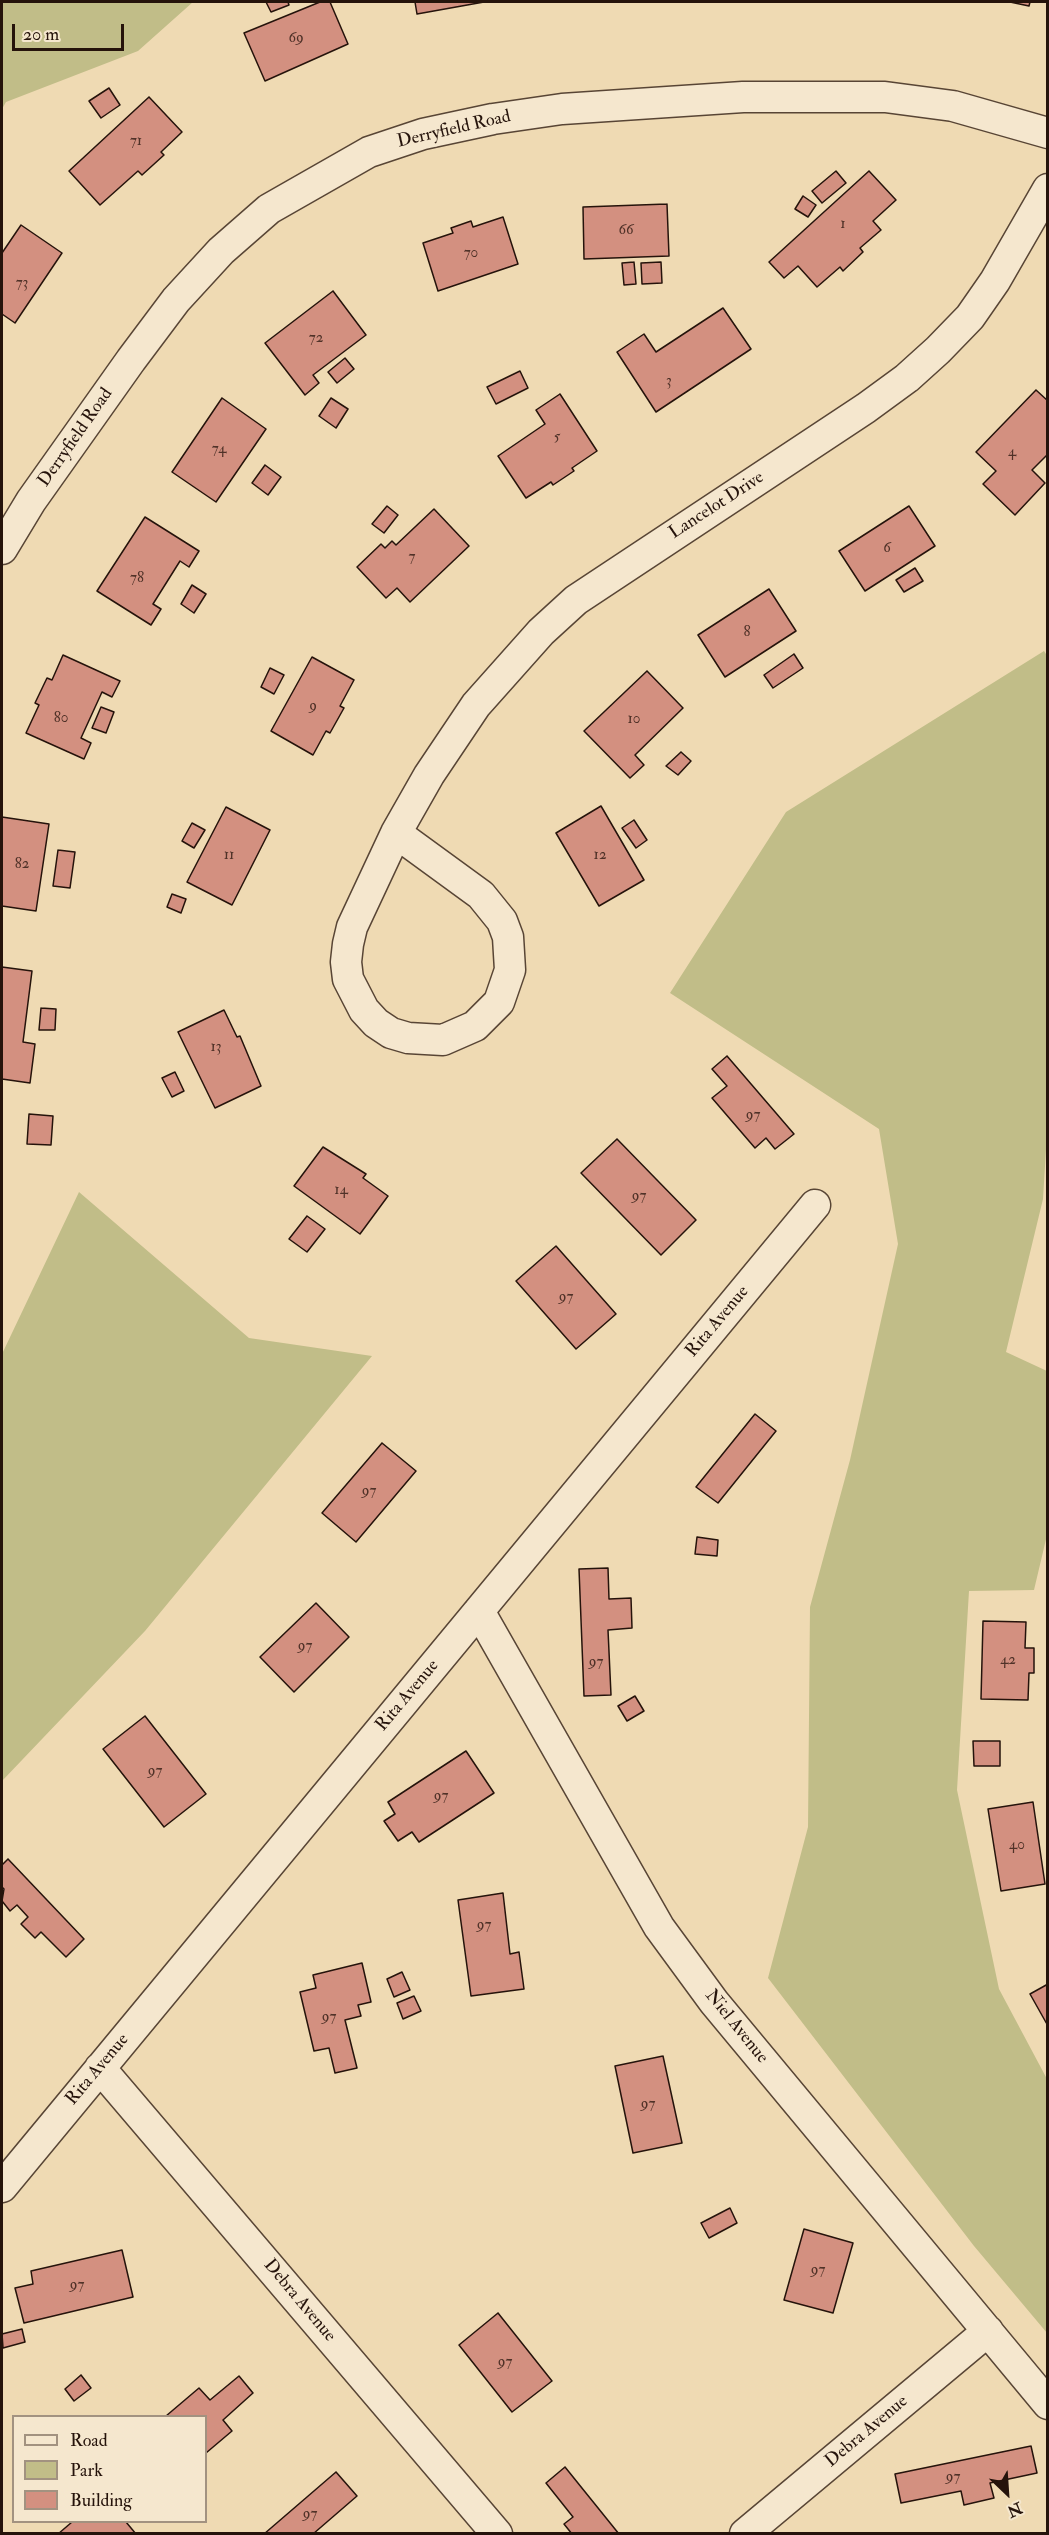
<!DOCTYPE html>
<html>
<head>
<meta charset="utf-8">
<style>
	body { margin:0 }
	#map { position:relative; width:1049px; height:2535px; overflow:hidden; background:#efdab3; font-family:"IM FELL Double Pica",serif }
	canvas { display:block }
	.frame { position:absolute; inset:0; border:3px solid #25130b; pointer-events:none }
	.legend { position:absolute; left:12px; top:2415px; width:195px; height:108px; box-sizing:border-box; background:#f5e7ce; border:2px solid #a29280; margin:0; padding:8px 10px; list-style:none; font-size:18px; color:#25130b }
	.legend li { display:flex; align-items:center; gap:12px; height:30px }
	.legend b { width:30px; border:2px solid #a29280 }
	.north { position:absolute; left:977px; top:2463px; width:60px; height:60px; -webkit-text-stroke:4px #f5e7ce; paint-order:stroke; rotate:155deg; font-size:16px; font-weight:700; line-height:24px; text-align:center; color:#25130b }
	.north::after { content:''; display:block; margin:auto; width:21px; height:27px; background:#25130b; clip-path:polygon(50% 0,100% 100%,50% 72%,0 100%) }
	.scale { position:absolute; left:12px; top:24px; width:112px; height:27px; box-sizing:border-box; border:3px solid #25130b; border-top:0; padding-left:8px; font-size:18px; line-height:21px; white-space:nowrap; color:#25130b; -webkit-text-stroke:4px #f5e7ce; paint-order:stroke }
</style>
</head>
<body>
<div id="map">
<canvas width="1049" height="2535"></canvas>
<div class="frame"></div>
<ul class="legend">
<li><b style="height:8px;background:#f5e7ce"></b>Road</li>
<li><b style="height:16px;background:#c1bd88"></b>Park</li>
<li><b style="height:16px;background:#d39080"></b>Building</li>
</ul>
<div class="north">N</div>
<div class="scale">20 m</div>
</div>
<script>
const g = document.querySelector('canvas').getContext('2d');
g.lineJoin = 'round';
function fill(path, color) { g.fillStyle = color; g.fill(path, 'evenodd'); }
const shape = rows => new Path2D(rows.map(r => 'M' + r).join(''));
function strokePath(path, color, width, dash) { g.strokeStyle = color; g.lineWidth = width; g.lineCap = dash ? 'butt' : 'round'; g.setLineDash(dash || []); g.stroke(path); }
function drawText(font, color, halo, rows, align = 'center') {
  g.font = font + ' "IM FELL Double Pica",serif'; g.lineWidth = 6; g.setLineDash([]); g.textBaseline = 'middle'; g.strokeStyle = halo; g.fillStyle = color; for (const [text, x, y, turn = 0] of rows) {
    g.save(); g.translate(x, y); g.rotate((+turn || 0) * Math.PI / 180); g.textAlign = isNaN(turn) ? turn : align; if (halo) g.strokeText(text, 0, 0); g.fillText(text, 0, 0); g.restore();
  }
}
fill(shape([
	[2,2,193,2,138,51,6,102,2,109],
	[1044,651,1048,657,1047,1133,1043,1199,1006,1352,1047,1371,1047,1535,1034,1590,969,1591,957,1790,999,1989,1047,2079,1047,2333,974,2246,768,1978,808,1827,810,1607,850,1460,898,1244,879,1129,670,993,786,812],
	[79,1192,249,1338,372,1356,145,1631,2,1781,2,1354]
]), '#c1bd88');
const building = shape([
	[266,2,288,2,289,5,271,12,266,2],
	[320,2,330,2,348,44,265,81,244,33,320,2],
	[415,2,484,2,417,14,415,2],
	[1010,2,1030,2,1029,6,1010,2],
	[109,88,120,105,101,118,89,101,109,88],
	[149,97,182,132,161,152,164,155,142,175,138,171,100,205,69,171,149,97],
	[836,171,846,183,822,203,812,191,836,171],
	[869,171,896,200,873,221,881,230,860,248,863,252,843,271,840,267,817,287,798,266,784,278,769,262,869,171],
	[803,196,816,205,808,217,795,209,803,196],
	[667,204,669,256,584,259,583,207,667,204],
	[503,217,518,264,438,291,423,243,453,233,451,228,471,221,473,227,503,217],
	[21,225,62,253,15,323,2,314,2,253,21,225],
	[634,262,636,284,624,285,622,263,634,262],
	[661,262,662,283,642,284,641,263,661,262],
	[333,291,366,335,313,375,319,383,305,395,265,343,333,291],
	[723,308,751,349,656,412,617,352,644,334,656,352,723,308],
	[345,358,354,369,337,383,328,372,345,358],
	[520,371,528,388,496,404,487,387,520,371],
	[1036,390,1048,401,1048,454,1032,470,1045,483,1015,515,983,484,996,471,976,452,1036,390],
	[560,394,597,451,572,468,574,471,553,485,551,482,526,498,498,456,545,424,536,410,560,394],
	[222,398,266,429,216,502,172,472,222,398],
	[331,398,348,409,336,428,319,416,331,398],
	[265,465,281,477,268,495,252,483,265,465],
	[387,506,398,515,384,533,372,524,387,506],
	[909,506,935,546,865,591,839,551,909,506],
	[434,509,469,546,410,602,397,588,386,598,357,567,381,544,385,548,392,541,396,545,434,509],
	[145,517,199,551,189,567,180,561,153,604,161,609,151,625,97,591,145,517],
	[915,568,923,581,904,592,896,580,915,568],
	[192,585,206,594,194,613,181,604,192,585],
	[769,589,796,631,725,677,698,635,769,589],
	[794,654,803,668,773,688,764,675,794,654],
	[63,655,120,681,112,697,102,692,81,738,91,743,84,759,26,733,39,705,35,703,47,678,52,680,63,655],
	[312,657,354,680,340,706,344,708,330,733,326,731,313,755,271,731,312,657],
	[270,668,284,675,274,694,261,687,270,668],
	[647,671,683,708,635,755,644,765,630,778,584,731,647,671],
	[101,707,114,712,106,733,92,728,101,707],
	[681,752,691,761,678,775,666,766,681,752],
	[601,806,644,880,599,906,556,833,601,806],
	[226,807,270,830,232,905,187,882,226,807],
	[2,817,49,824,36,911,2,906,2,817],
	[634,820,647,840,636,848,622,828,634,820],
	[192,823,205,830,194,848,182,841,192,823],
	[58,850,75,852,70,888,53,886,58,850],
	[172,894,186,899,181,913,167,907,172,894],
	[2,967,32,971,23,1042,35,1044,30,1083,2,1079,2,967],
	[41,1008,56,1009,55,1030,39,1030,41,1008],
	[224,1010,237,1037,240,1036,261,1086,215,1108,178,1032,224,1010],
	[727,1056,794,1134,775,1149,766,1138,755,1148,712,1098,727,1086,712,1069,727,1056],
	[175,1072,184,1091,172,1097,162,1078,175,1072],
	[29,1114,53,1116,51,1145,27,1144,29,1114],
	[617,1139,696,1220,661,1255,581,1173,617,1139],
	[323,1147,366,1174,363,1178,388,1196,360,1234,294,1186,323,1147],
	[307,1216,325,1229,307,1252,289,1239,307,1216],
	[556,1246,616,1314,576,1349,516,1281,556,1246],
	[755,1414,776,1431,718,1503,696,1487,755,1414],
	[382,1443,416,1471,356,1542,322,1513,382,1443],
	[697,1537,718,1540,717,1556,695,1554,697,1537],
	[608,1568,609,1599,631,1598,632,1628,608,1630,611,1695,584,1696,579,1569,608,1568],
	[316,1603,349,1637,294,1692,260,1657,316,1603],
	[983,1621,1026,1622,1025,1648,1034,1648,1034,1673,1029,1673,1028,1700,981,1699,983,1621],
	[635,1696,644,1711,627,1721,618,1706,635,1696],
	[145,1716,206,1794,164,1827,103,1749,145,1716],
	[973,1741,1000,1741,1000,1766,974,1766,973,1741],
	[466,1751,494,1793,419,1842,412,1832,398,1841,384,1821,395,1814,388,1802,466,1751],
	[1033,1802,1045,1884,1001,1891,988,1809,1033,1802],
	[8,1859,84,1939,66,1957,41,1932,35,1938,21,1924,28,1917,17,1905,10,1911,2,1901,4,1889,2,1887,2,1865,8,1859],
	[503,1893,510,1954,519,1952,524,1989,471,1996,458,1900,503,1893],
	[362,1963,371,2002,358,2005,361,2016,345,2020,357,2068,335,2073,329,2048,314,2051,300,1992,316,1988,313,1975,362,1963],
	[402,1972,410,1990,394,1997,387,1979,402,1972],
	[1048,1984,1048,2026,1030,1994,1048,1984],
	[414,1996,421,2011,403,2019,397,2003,414,1996],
	[663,2056,682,2143,633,2153,615,2066,663,2056],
	[730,2208,737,2223,709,2238,701,2223,730,2208],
	[804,2229,853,2243,833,2313,784,2300,804,2229],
	[122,2250,133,2297,24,2323,15,2288,33,2284,31,2271,122,2250],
	[498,2313,552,2381,512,2412,459,2345,498,2313],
	[22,2329,25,2342,3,2348,2,2334,22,2329],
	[81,2375,91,2388,74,2401,65,2389,81,2375],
	[239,2376,253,2393,223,2420,232,2431,206,2453,206,2416,166,2416,199,2388,210,2400,239,2376],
	[1031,2446,1037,2473,990,2483,994,2498,964,2505,961,2491,901,2503,895,2474,1031,2446],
	[565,2467,619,2534,572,2534,564,2524,573,2517,546,2483,565,2467],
	[336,2472,357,2496,313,2534,264,2534,336,2472],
	[72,2522,126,2522,136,2534,58,2534,72,2522]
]);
fill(building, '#d39080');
strokePath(building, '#25130b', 1.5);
const street = shape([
	[2,549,31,501,131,360,176,300,221,251,269,209,369,152,423,134,493,119,562,109,743,97,885,97,953,106,1048,133],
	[396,833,481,895,502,921,508,937,510,970,499,1002,475,1026,443,1040,408,1038,391,1033,376,1023,364,1010,348,979,346,962,348,944,352,927,396,833,429,775,476,705,541,632,576,600,866,408,907,378,938,350,970,317,995,281,1048,189],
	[479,1611,659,1927,714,2002,1048,2404],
	[100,2068,497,2534],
	[2,2187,815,1205],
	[745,2534,988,2331]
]);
strokePath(street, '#584535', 33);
strokePath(street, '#f5e7ce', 30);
drawText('15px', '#503228', null, [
	["69",296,39],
	["71",136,142],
	["1",843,225],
	["66",626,231],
	["70",471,254],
	["73",22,284],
	["72",316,339],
	["3",669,382],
	["5",557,438],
	["74",219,450],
	["4",1012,453],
	["6",887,549],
	["7",412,558],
	["78",137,579],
	["8",747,633],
	["9",313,707],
	["80",61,719],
	["10",634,720],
	["11",229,856],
	["12",600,856],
	["82",22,865],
	["13",216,1048],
	["97",753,1116],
	["14",341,1191],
	["97",639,1197],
	["97",566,1298],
	["97",369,1492],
	["97",305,1647],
	["42",1008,1661],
	["97",596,1663],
	["97",155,1772],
	["97",441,1797],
	["40",1017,1846],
	["97",484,1926],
	["97",329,2018],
	["97",648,2105],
	["97",818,2271],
	["97",77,2286],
	["97",505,2363],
	["97",953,2478],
	["97",310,2515]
]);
drawText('18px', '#25130b', '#f5e7ce', [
	["Derryfield Road",454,130,-13],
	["Derryfield Road",76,438,-55],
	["Lancelot Drive",717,506,-33],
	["Rita Avenue",718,1322,-50],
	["Rita Avenue",408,1696,-50],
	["Niel Avenue",736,2027,51],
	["Rita Avenue",98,2070,-50],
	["Debra Avenue",299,2301,50],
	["Debra Avenue",867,2432,-40]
]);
</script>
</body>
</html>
